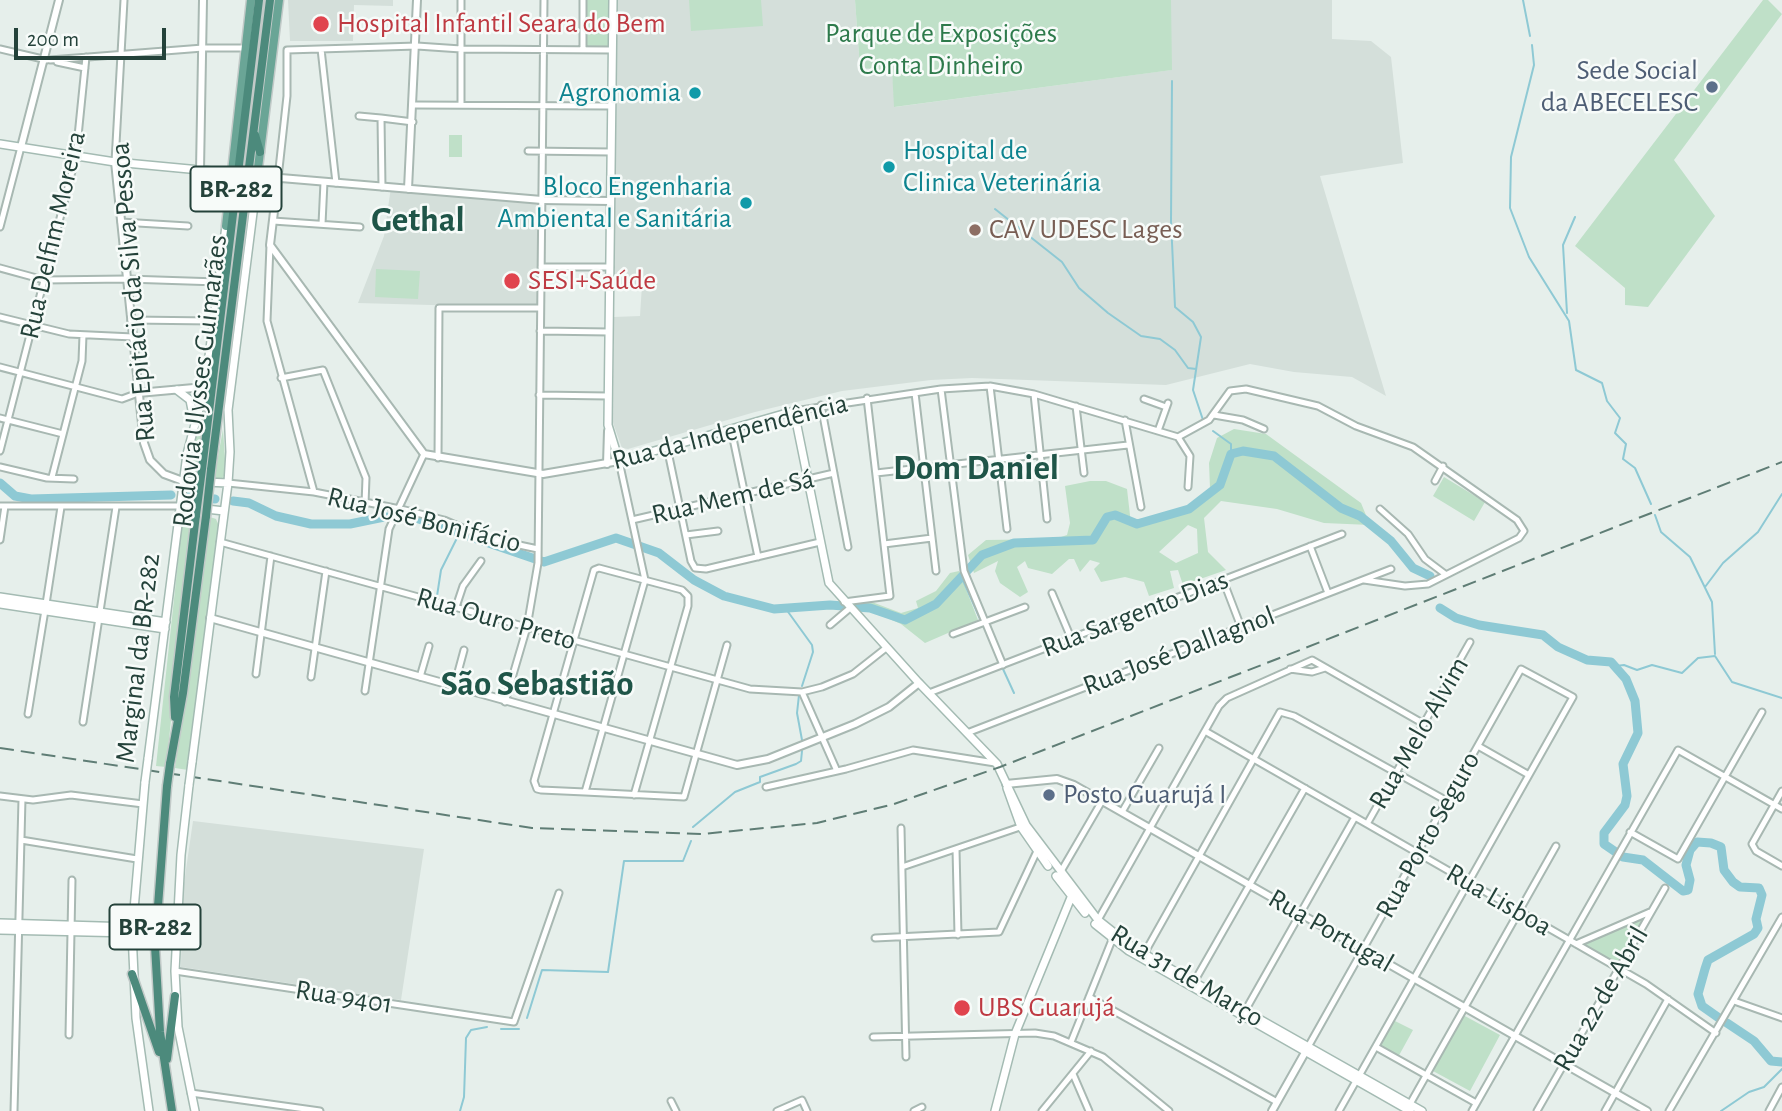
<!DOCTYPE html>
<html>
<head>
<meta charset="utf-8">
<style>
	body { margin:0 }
	#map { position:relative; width:1782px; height:1111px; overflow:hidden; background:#e6efeb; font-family:"Alegreya Sans",sans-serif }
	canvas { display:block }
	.scale { position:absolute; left:14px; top:28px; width:152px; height:32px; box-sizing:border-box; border:4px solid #24423a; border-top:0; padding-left:9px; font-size:21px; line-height:24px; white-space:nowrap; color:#24423a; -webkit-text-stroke:5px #f7fbf9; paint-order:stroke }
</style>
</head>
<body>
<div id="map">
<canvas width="1782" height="1111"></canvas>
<div class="scale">200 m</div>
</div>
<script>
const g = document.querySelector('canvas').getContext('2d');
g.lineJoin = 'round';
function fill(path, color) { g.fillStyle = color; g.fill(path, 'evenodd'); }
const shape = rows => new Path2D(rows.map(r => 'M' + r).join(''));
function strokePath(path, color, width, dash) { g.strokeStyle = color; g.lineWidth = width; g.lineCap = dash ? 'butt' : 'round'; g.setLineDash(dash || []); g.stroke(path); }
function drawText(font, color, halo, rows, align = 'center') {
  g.font = font + ' "Alegreya Sans",sans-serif'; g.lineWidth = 5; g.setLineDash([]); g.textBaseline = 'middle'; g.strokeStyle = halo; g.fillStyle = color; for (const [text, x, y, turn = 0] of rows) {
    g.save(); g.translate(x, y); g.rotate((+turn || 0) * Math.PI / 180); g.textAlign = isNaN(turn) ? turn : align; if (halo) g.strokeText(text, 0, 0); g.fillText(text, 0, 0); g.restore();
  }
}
fill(shape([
	[288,0,393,0,393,6,354,5,353,41,290,41],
	[616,0,855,0,860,68,892,70,895,107,1171,70,1171,0,1332,0,1332,39,1371,41,1391,57,1403,163,1320,176,1386,396,1352,377,1294,372,1250,364,1166,385,972,378,931,380,842,391,755,412,628,449,622,448,613,423,614,317,640,316,642,285,613,284],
	[391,187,542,200,540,308,358,303,384,236],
	[193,821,424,849,401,1000,181,967,182,897]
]), '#d4dfda');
fill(shape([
	[583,0,613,0,612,50,583,50],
	[689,0,761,0,763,26,691,31],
	[855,0,1171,0,1172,70,894,107,892,70,860,68],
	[1763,0,1768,0,1782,14,1674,160,1715,216,1648,307,1625,305,1625,288,1575,246],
	[449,135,462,135,462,157,449,157],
	[376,269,420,271,418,299,375,297],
	[205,404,207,406,195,476,188,473,194,435],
	[223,429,226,473,222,479,214,479],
	[1234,429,1266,434,1288,450,1361,503,1370,525,1324,523,1277,509,1221,501,1204,518,1208,552,1226,570,1183,585,1178,570,1170,571,1174,588,1149,596,1144,582,1125,577,1101,582,1094,569,1100,563,1090,560,1080,572,1074,559,1069,559,1052,574,1028,568,1025,561,1017,567,1028,592,1020,597,1000,583,995,571,998,561,974,573,968,555,986,540,1055,539,1067,535,1070,523,1065,486,1090,481,1106,481,1127,489,1131,524,1191,506,1210,488,1209,463,1217,438],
	[1188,525,1197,529,1198,553,1176,563,1159,552],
	[1444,477,1485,502,1474,521,1433,496],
	[193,515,166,767,156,766,182,525],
	[210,517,216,519,219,526,188,770,175,768],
	[959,571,978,620,925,643,901,624,869,610,862,610,858,603,872,602,901,613,918,608,916,601,936,591,950,573],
	[1651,911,1619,969,1576,944],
	[1463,1015,1500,1035,1470,1091,1433,1071],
	[1391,1019,1413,1030,1397,1059,1376,1047]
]), '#bfe0c8');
strokePath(shape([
	[1523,0,1530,36],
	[1532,45,1534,65,1511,157,1510,208,1529,257,1569,321,1576,370,1602,383,1607,401,1620,418,1615,433,1626,444,1623,459,1635,468,1651,504],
	[1172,81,1171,221,1175,307,1193,322,1201,337,1193,390,1203,420],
	[995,209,1062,262,1079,288,1108,313,1141,336,1160,339,1175,350,1188,368,1196,369],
	[1567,313,1563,245,1575,217],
	[1213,431,1231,444,1231,454],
	[1655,515,1661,532,1690,557,1712,602,1715,654],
	[962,578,981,621],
	[1705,587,1723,563,1758,532,1782,494],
	[437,596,441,570,459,534],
	[786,609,812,645,813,652,802,686],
	[1616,666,1624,665,1637,670,1652,665,1682,673,1698,658,1715,656,1732,682,1782,698],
	[1003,669,1014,693],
	[799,695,797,713,802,740],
	[693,827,735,792,760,782,760,777,796,764,801,761,802,751],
	[527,1018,542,970,608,972,624,861,683,861,691,841],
	[501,1029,519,1029],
	[460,1111,464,1097,466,1038,471,1030,487,1027],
	[1721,1111,1749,1092,1764,1087,1782,1069]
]), '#8ec9d4', 2);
strokePath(shape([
	[0,483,15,496,31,499,171,495],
	[188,497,215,499],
	[233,501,249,503,276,516,311,524,350,524,384,517,413,517,544,562,616,538,659,553,694,580,724,596,774,609,830,605,870,608,905,620,936,604,982,555,1014,543,1093,540,1107,517,1115,515,1137,524,1189,509,1220,485,1231,454,1243,451,1274,456,1341,508,1360,516,1391,541,1413,568,1430,576],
	[1440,608,1456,618,1479,625,1543,635,1558,647,1587,660,1611,662,1626,679,1635,701,1638,733,1623,764,1627,796,1625,805,1604,833,1604,844,1623,857,1643,860,1683,891,1688,890,1690,880,1686,865,1690,850,1697,842,1711,843,1721,847,1724,870,1733,882,1740,887,1759,888,1762,895,1756,919,1758,928,1754,934,1708,960,1705,969,1698,994,1702,1006,1719,1018],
	[1727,1023,1754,1041,1771,1061,1782,1062]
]), '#8ec9d4', 9);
const minor = shape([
	[0,49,47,60],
	[321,49,336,183],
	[583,50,583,0],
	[50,60,203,48,245,48],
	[57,62,85,68],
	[414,105,611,106],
	[461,105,461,0],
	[359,116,381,118],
	[528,151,611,152],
	[115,162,124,0],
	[278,178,287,96,287,50,417,46,461,49,612,50],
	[382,187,381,118,413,122],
	[273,221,360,227],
	[121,222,188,226],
	[322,224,324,182],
	[0,227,21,147],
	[270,245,267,321,314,492],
	[541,267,610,267],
	[0,268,44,280,127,279,218,282],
	[0,317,69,334,133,337],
	[131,320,213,321],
	[540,331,609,332],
	[0,367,122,399,138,393],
	[281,378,323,370,366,478,365,504],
	[990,386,1007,529],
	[941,389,964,571,1003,665],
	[915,393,936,571],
	[1034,394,1047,519],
	[539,395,608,396],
	[1144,399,1166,407],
	[821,405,848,547],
	[1076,406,1084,473],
	[794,411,941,389,990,386,1034,394,1178,437,1209,420,1230,391,1246,389,1318,406,1356,426,1413,447,1517,520,1524,531,1519,538,1428,584,1405,586,1364,580],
	[1214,415,1243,420,1264,429],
	[0,418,63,434],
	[1125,420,1141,507],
	[731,429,758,557],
	[1158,431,1168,403],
	[1178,437,1190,456,1188,487],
	[667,447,691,561,695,568,706,569,820,542],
	[0,451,76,156,86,57],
	[438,458,439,308,540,308],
	[0,467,47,478,74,479],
	[876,473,1128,445],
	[52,477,82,361,83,335],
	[1435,481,1443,466],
	[228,483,314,492,405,510,444,520,486,538,538,549],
	[0,506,180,506],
	[1380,509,1408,534,1425,559,1445,574],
	[632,520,834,473],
	[686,535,718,531],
	[0,540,5,506],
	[220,542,750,689,802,692,822,687,853,674,886,648],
	[884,544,932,538],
	[1310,546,1328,593],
	[1223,580,1241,627],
	[1052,593,1071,638],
	[844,602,890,596,867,398],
	[46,604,61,507],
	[456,607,463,586,481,561],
	[830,625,850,608],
	[953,634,1025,607],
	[1290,669,1312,672,1325,668],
	[256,674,271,556],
	[311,677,326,571],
	[420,677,429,646],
	[454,687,464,650],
	[365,691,389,529,424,454],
	[802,692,837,771],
	[929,693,1342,534],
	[505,702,527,627,538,563,544,0],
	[28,714,45,610],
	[83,722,116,507],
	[1205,731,1646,984,1716,1033],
	[967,733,1391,569],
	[1478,746,1529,775],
	[766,787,846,769,913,750,995,763],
	[1782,791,1752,844,1756,851,1782,866],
	[585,792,645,580,619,461],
	[634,795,688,606,688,596,682,590,599,568,594,570,534,781,537,789,541,790,585,792,684,797,727,645],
	[0,796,33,800,71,795,143,804],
	[1122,812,1159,748],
	[1367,824,1470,642],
	[901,828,906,1057],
	[1630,832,1678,859,1762,712],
	[21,840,137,859],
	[956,849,958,935],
	[902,867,1023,826],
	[1060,873,1102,801],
	[1098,920,1219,706,1227,698,1312,660,1424,724],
	[875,938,999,932,1038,849],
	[1576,944,1650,912],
	[1144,954,1280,712,1294,716,1447,801],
	[175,971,514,1022,559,893],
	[1194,982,1305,788],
	[1089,997,1277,1102],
	[1734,1001,1782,1018],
	[1245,1011,1355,817],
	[69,1035,72,880],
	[873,1037,1035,1033,1054,1036,1103,1057,1169,1111],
	[1071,1042,1112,940],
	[1308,1047,1521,669,1573,697,1359,1076],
	[1376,1047,1476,1103],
	[1073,1074,1089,1111],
	[191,1093,320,1111],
	[671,1101,676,1111],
	[1410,1104,1556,846],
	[14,1111,22,799],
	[777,1111,802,1100,807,1111],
	[914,1111,922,1107],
	[1042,1111,1091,1051],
	[1339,1111,1356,1081],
	[1472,1111,1678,750,1782,809],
	[1537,1111,1665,888],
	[1605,1111,1668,999],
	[1669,1111,1782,917],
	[1769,1111,1782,1087]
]);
const tertiary = shape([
	[21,147,59,0],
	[115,162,144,443,150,460,164,474,183,481],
	[200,170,203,0],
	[257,176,542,200,610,201],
	[278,178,270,245,424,454,543,474,619,461],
	[408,189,417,0],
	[138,393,205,387],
	[607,464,608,431],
	[210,618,737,765,768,759,855,724,889,707,919,683],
	[1006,784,1057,779,1074,785,1647,1111],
	[1272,1111,1307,1049]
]);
const secondary = shape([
	[613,0,608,425,619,461,794,411,829,583,919,683,997,764,1026,825,1098,920,1132,947,1422,1111],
	[0,144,115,162,232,173],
	[177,390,190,400,194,420],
	[183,481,228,483],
	[180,506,224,511],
	[0,597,166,622],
	[0,604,165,629],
	[148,759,187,454,205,387,226,226],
	[192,762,228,483,230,452,228,410,257,181],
	[145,782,132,933,136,1018,149,1111],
	[189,785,181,855,175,971,178,1027,195,1111],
	[1007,788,1021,827,1048,866],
	[1056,876,1085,913],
	[0,923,132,927],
	[1095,924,1129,951,1410,1111],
	[0,930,132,933],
	[995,1111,1015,1034,1072,895]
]);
const primary = shape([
	[257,176,279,0],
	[226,226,251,0]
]);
const trunk = shape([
	[255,135,260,152],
	[249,194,257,176],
	[202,469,259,0],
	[211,470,270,0],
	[175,717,174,697,196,515],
	[170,764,183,693,206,516],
	[167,786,155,946,160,1032,172,1111],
	[132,974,159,1052],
	[167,1059,175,996]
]);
strokePath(minor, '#a8b8b2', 9);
strokePath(tertiary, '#a8b8b2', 10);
strokePath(secondary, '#a4bbb3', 10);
strokePath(primary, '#c2cac8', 11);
strokePath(trunk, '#c2cac8', 11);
strokePath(minor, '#fff', 5);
strokePath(tertiary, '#fff', 6);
strokePath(secondary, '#fff', 7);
strokePath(primary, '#6aa596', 8);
strokePath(trunk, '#4c8a7c', 8);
strokePath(shape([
	[0,748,532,828,702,834,817,823,894,804,1000,767,1782,462]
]), '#5f7d75', 2, [14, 7]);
const secondaryBridge = shape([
	[145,782,148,759],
	[189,785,192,762]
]);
const trunkBridge = shape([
	[196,515,202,469],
	[206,516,211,470],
	[167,786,170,764]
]);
strokePath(secondaryBridge, '#a4bbb3', 10, []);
strokePath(trunkBridge, '#c2cac8', 11, []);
strokePath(secondaryBridge, '#fff', 7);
strokePath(trunkBridge, '#4c8a7c', 8);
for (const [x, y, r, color] of [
	[321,24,9,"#e0444e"],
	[1712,87,7,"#5c6f8a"],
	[695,93,7,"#0f9aa8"],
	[889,167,7,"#0f9aa8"],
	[746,203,7,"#0f9aa8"],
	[975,230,7,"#8d6e63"],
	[512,281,9,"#e0444e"],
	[1049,795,7,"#5c6f8a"],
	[962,1008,9,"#e0444e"]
]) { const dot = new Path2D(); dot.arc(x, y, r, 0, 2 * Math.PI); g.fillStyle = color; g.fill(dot); strokePath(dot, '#f7fbf9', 2.5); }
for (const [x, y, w] of [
	[236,189,91],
	[155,927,91]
]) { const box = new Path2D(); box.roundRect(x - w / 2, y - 22.5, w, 45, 5); g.fillStyle = '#f7fbf9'; g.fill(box); strokePath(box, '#24423a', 2); }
drawText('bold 26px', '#24423a', null, [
	["BR-282",236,189],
	["BR-282",155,927]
]);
drawText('28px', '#be3a42', '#f7fbf9', [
	["Hospital Infantil Seara do Bem",337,24],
	["SESI+Saúde",528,281],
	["UBS Guarujá",978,1008]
], 'left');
drawText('28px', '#2d7a4b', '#f7fbf9', [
	["Parque de Exposições",941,34],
	["Conta Dinheiro",941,66]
]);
drawText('28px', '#4e5e75', '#f7fbf9', [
	["Sede Social",1698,71],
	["da ABECELESC",1698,103],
	["Posto Guarujá I",1063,795,"left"]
], 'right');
drawText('28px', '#0d838f', '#f7fbf9', [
	["Agronomia",681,93],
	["Hospital de",903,151,"left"],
	["Clinica Veterinária",903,183,"left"],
	["Bloco Engenharia",732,187],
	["Ambiental e Sanitária",732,219]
], 'right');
drawText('28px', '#785e54', '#f7fbf9', [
	["CAV UDESC Lages",989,230]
], 'left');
drawText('28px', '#24423a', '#f7fbf9', [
	["Rua Delfim Moreira",53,235,-77],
	["Rua Epitácio da Silva Pessoa",133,292,-95],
	["Rodovia Ulysses Guimarães",200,381,-83],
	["Rua da Independência",730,432,-14],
	["Rua Mem de Sá",733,497,-13],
	["Rua José Bonifácio",424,520,14],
	["Rua Sargento Dias",1135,614,-21],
	["Rua Ouro Preto",496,619,16],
	["Rua José Dallagnol",1179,651,-21],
	["Marginal da BR-282",138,658,-83],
	["Rua Melo Alvim",1419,733,-60],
	["Rua Porto Seguro",1428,835,-61],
	["Rua Lisboa",1499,900,30],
	["Rua Portugal",1331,931,30],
	["Rua 31 de Março",1187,976,31],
	["Rua 9401",344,997,9],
	["Rua 22 de Abril",1601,999,-60]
]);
drawText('bold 35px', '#1f5548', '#f7fbf9', [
	["Gethal",418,220],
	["Dom Daniel",976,468],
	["São Sebastião",537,684]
]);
</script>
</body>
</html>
